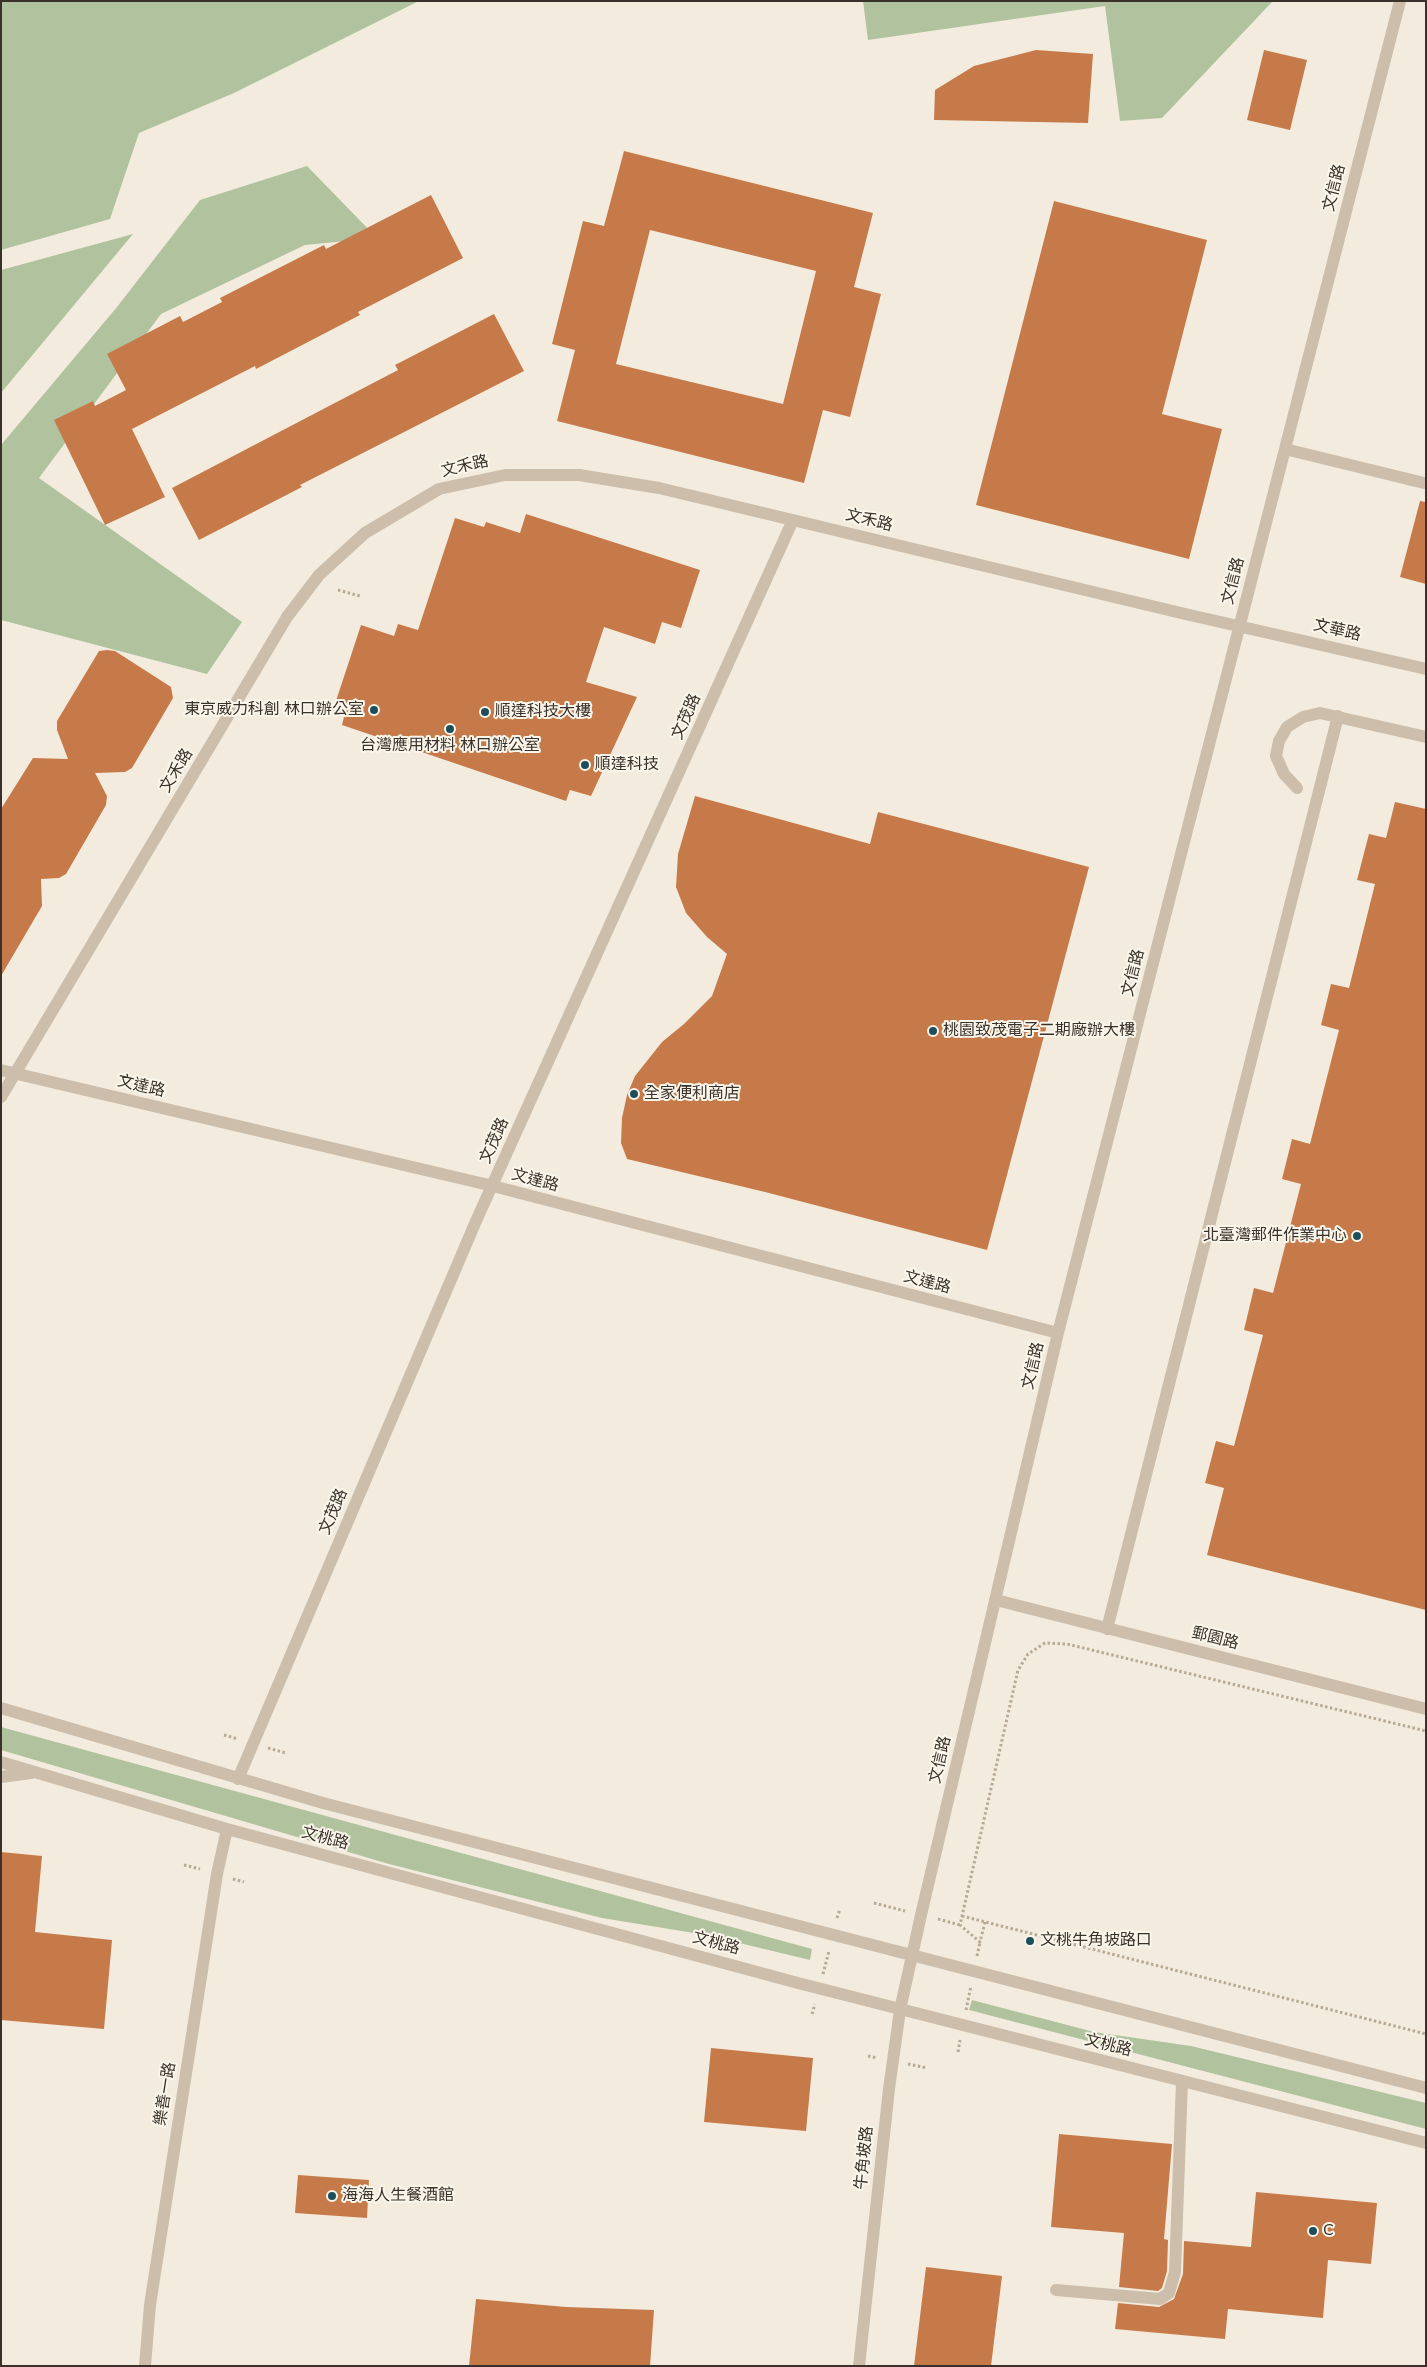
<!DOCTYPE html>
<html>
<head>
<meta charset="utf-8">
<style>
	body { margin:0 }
	#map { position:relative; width:1427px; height:2367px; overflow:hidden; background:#f3ecde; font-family:"Nunito Sans",sans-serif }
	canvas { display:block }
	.frame { position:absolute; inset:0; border:2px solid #39312a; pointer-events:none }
</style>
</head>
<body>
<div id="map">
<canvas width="1427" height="2367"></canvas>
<div class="frame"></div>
</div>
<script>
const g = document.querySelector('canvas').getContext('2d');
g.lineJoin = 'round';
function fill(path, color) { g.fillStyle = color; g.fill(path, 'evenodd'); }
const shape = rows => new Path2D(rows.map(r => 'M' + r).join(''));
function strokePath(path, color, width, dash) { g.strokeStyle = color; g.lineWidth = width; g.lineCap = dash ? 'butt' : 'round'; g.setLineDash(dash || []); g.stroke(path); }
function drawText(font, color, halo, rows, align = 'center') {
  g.font = font + ' "Nunito Sans","Noto Sans TC",sans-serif'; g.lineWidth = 4; g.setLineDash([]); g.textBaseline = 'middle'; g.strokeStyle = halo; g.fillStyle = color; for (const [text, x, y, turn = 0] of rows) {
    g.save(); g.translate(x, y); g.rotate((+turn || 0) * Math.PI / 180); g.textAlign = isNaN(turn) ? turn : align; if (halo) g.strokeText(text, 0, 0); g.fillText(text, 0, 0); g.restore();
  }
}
fill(shape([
	[1,1,419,1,234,93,139,133,110,219,1,250],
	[863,1,1273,1,1162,118,1120,121,1105,6,868,40],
	[307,166,377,238,305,245,161,314,39,478,242,622,207,674,1,620,1,445,117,307,200,200],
	[133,234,1,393,1,270],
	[1,1727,812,1949,810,1960,706,1935,602,1918,389,1864,1,1750],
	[972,2000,1094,2032,1191,2046,1426,2103,1426,2129,969,2010]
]), '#b1c39e');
fill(shape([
	[1036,50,1093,54,1088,123,934,120,935,90,974,66],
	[1264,50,1307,60,1290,130,1247,120],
	[624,151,873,213,854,287,881,294,850,417,823,410,804,483,557,421,575,350,552,344,583,221,604,226],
	[650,230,816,271,783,404,616,364],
	[431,195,463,258,358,312,360,315,256,369,255,366,132,429,165,497,105,525,54,420,93,401,95,406,126,390,107,354,180,316,183,322,222,302,220,298,324,245,326,249],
	[1054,201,1207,240,1162,414,1222,429,1189,559,976,505],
	[494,314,524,371,300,485,302,487,199,540,172,488,398,370,395,365],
	[1420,501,1426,502,1426,584,1400,577],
	[526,514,700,570,681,628,662,622,655,644,604,627,586,682,637,697,591,796,570,790,566,801,342,725,345,713,333,710,361,625,394,636,398,624,418,630,455,518,484,527,486,522,520,533],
	[107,650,115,651,171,687,173,698,132,768,125,772,95,773,107,796,106,805,66,874,59,878,41,879,42,906,1,976,1,809,33,758,68,759,57,730,57,721,99,651],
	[695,796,870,844,878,812,1089,867,987,1250,765,1192,627,1159,621,1143,622,1118,627,1095,635,1076,662,1042,684,1024,712,996,727,954,707,937,686,913,676,887,678,854],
	[1395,802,1426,809,1426,1610,1207,1555,1224,1488,1205,1483,1216,1441,1234,1446,1263,1335,1244,1330,1254,1288,1273,1293,1301,1184,1282,1179,1292,1139,1310,1144,1339,1030,1321,1025,1331,984,1349,988,1375,884,1357,880,1369,834,1386,838],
	[1,1852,42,1856,35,1932,112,1940,104,2029,1,2020],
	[711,2048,813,2058,806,2131,704,2122],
	[1059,2134,1172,2144,1164,2239,1168,2240,1167,2271,1162,2288,1158,2291,1119,2287,1124,2233,1051,2227],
	[298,2175,369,2180,367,2218,295,2213],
	[1256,2192,1377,2203,1371,2264,1328,2260,1323,2318,1228,2309,1225,2339,1115,2329,1118,2303,1159,2307,1174,2299,1183,2274,1184,2241,1251,2247],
	[926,2267,1002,2276,991,2366,914,2366],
	[476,2299,566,2307,654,2310,650,2366,469,2366]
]), '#c77a49');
strokePath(shape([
	[338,590,360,596],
	[224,1735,238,1739],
	[268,1748,286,1753],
	[184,1865,200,1869],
	[233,1879,244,1882],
	[874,1903,905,1911],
	[962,1916,1426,2034],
	[837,1918,840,1909],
	[938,1919,960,1925],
	[985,1922,980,1942,960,1925,1018,1670,1028,1654,1045,1643,1067,1644,1426,1731],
	[977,1956,980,1942],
	[823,1974,829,1951],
	[966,2010,971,1986],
	[812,2014,815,2004],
	[958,2052,960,2040],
	[868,2056,877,2058],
	[908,2064,927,2068]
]), '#b7a994', 3, [2.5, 2.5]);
strokePath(shape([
	[1285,449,1424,483],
	[1297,788,1284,774,1276,756,1279,741,1287,727,1303,717,1320,713,1426,737],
	[1,1070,493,1186,1058,1333],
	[1,1097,287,617,319,575,365,533,439,489,505,475,579,475,659,488,1181,613,1426,669],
	[996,1600,1426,1709],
	[1107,1629,1338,716],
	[1,1708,323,1803,1426,2088],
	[1,1762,227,1829,798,1983,1426,2143],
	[1,1777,31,1773],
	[238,1779,476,1221,793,520],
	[1056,2290,1160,2299,1169,2293,1175,2272,1182,2081],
	[145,2366,150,2305,217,1874,227,1829],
	[859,2366,889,2089,900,2010,921,1915,1058,1333,1400,1]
]), '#ccbeaa', 12);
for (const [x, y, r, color] of [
	[374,710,5,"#1e4e5b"],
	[485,712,5,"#1e4e5b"],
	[450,729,5,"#1e4e5b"],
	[585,765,5,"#1e4e5b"],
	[933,1031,5,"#1e4e5b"],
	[634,1094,5,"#1e4e5b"],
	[1357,1236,5,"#1e4e5b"],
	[1030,1941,5,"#1e4e5b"],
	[332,2196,5,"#1e4e5b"],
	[1313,2231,5,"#1e4e5b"]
]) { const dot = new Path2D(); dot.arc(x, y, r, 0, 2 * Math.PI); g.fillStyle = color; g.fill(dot); strokePath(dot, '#faf6eb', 2); }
drawText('16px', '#39312a', '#faf6eb', [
	["文信路",1335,188,-76],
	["文禾路",465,467,-13],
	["文禾路",869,521,14],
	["文信路",1234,581,-76],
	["文華路",1337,631,13],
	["文茂路",687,717,-66],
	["文禾路",177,771,-59],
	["文信路",1134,973,-76],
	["文達路",141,1087,13],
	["文茂路",495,1141,-66],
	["文達路",535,1181,15],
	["文達路",927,1283,15],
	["文信路",1034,1366,-77],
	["文茂路",334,1512,-67],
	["郵園路",1215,1639,14],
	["文信路",941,1760,-77],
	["文桃路",325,1839,15],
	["文桃路",716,1944,15],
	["文桃路",1108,2046,14],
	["樂善一路",166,2094,-81],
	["牛角坡路",865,2158,-84]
]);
drawText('16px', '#39312a', '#faf6eb', [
	["東京威力科創 林口辦公室",364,710,"right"],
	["順達科技大樓",495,712],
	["台灣應用材料 林口辦公室",450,746,"center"],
	["順達科技",595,765],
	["桃園致茂電子二期廠辦大樓",943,1031],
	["全家便利商店",644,1094],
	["北臺灣郵件作業中心",1347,1236,"right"],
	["文桃牛角坡路口",1040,1941],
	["海海人生餐酒館",342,2196],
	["C",1323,2231]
], 'left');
</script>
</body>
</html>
